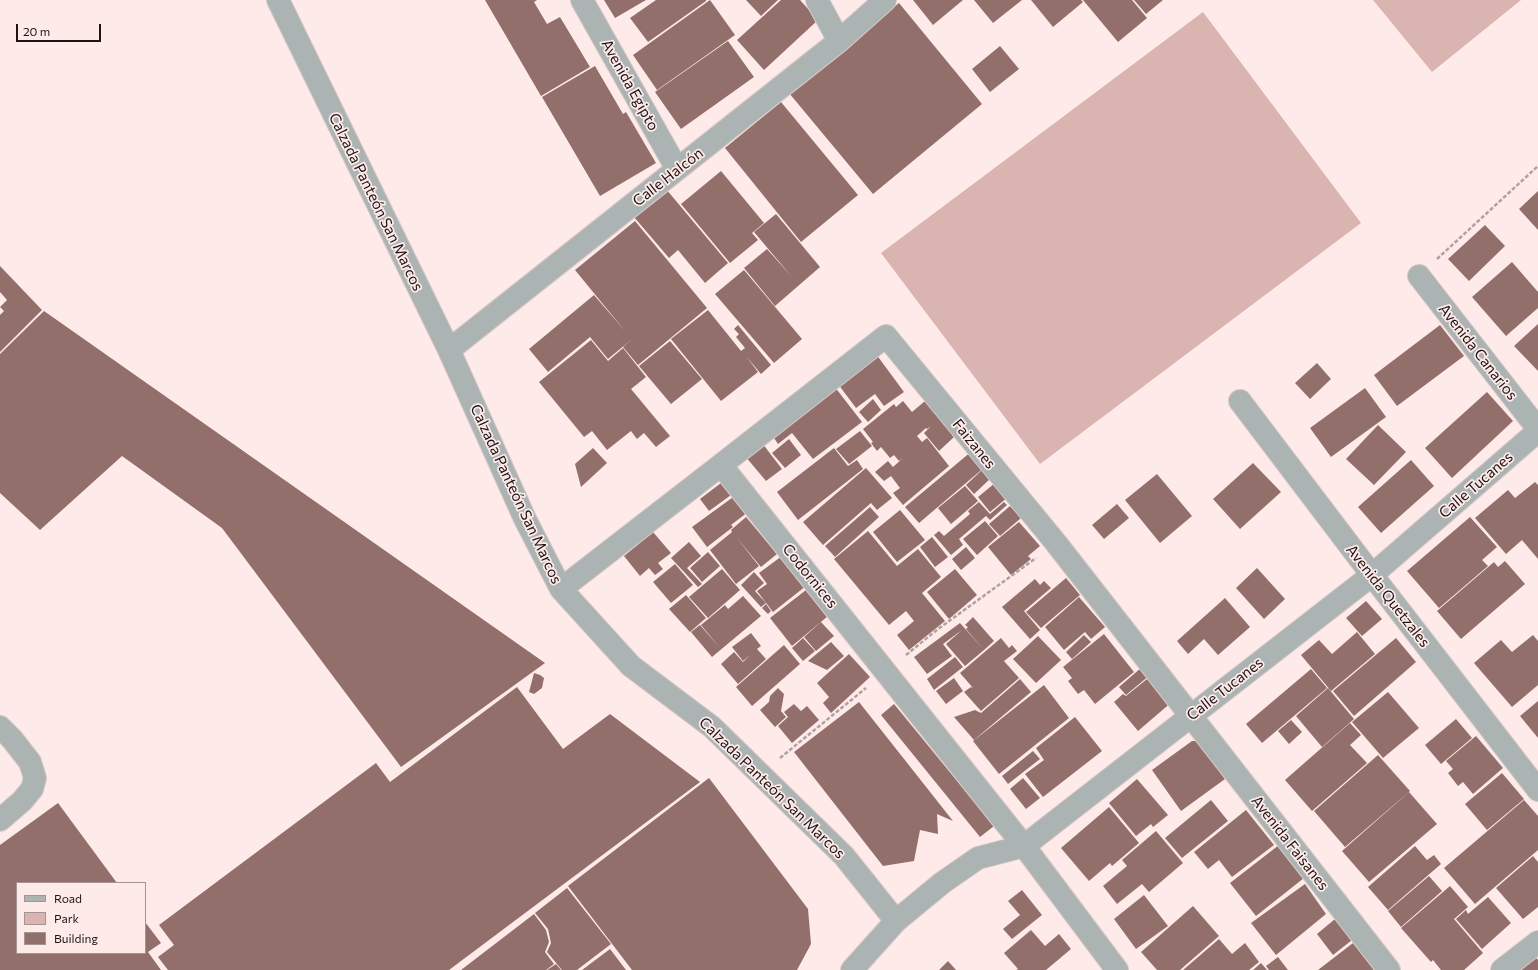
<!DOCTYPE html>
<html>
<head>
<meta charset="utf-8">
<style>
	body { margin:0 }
	#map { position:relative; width:1538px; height:970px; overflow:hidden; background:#fdeae9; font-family:Commissioner,sans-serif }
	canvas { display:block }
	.legend { position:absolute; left:16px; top:882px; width:130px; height:72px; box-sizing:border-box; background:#fdeae9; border:1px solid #a39594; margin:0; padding:5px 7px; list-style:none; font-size:12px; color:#1d1514 }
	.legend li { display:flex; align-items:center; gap:8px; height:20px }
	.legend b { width:20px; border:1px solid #a39594 }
	.scale { position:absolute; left:16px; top:24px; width:85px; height:18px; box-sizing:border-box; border:2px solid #1d1514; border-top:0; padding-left:5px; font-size:12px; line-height:14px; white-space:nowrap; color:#1d1514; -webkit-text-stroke:3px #fdeae9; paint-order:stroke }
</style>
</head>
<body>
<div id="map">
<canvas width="1538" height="970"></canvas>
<ul class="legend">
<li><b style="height:5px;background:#abb4b2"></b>Road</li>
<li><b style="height:11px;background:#dab4b0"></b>Park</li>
<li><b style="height:11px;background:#936f6c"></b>Building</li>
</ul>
<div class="scale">20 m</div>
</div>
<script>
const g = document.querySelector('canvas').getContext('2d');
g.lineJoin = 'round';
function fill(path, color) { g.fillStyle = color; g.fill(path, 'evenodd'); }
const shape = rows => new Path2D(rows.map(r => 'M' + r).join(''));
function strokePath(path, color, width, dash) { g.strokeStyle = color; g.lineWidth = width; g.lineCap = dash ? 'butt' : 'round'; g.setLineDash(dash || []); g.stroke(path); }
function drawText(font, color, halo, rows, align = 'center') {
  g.font = font + ' Commissioner,sans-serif'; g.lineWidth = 3.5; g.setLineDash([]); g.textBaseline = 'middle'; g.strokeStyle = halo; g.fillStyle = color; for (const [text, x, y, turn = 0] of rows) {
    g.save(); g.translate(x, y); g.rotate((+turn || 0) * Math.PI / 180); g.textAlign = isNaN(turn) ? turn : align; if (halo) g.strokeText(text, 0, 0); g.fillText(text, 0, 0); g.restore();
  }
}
fill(shape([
	[1373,0,1521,0,1432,72],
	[1203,12,1361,223,1040,464,881,253]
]), '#dab4b0');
fill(shape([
	[485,0,537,0,534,2,547,24,560,17,590,67,541,96],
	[604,0,646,0,615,18],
	[656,0,706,0,706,1,648,42,630,18],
	[710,0,735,35,657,90,633,55],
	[746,0,778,0,761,16],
	[781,0,800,0,818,20,764,70,737,40],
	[913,0,963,0,933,25],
	[974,0,1022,0,993,23],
	[1031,0,1081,0,1083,2,1053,27],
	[1083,0,1132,0,1147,18,1118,42],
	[1134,0,1163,0,1146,14],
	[899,3,982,104,873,194,789,93],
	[728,41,754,77,681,129,655,92],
	[1000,46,1019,69,990,92,972,69],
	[595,66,623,114,626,112,656,163,600,196,542,97],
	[781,102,858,195,801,242,725,148],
	[721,171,764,223,752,233,758,240,730,263,681,204],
	[666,189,728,263,705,283,678,250,669,258,634,217],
	[1538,191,1538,230,1519,209],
	[776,214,820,267,775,306,744,268,767,249,792,277,754,232],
	[635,221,707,308,638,365,623,347,632,339,608,359,590,337,548,372,529,349,594,295,625,331,575,270],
	[1485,225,1505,246,1469,281,1448,259],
	[1512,262,1538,292,1538,308,1506,336,1472,297],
	[0,266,42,310,0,352,0,315,4,311,0,307,7,300,0,292],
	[744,270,802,339,774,363,715,294],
	[708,310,741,351,745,348,736,337,739,334,734,329,738,325,771,365,761,374,746,356,758,372,721,401,671,339],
	[44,311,545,663,401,767,222,528,122,456,40,530,0,493,0,354],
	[1538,324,1538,371,1514,346],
	[1440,325,1464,356,1397,406,1374,375],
	[591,340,608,361,623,348,646,377,631,389,670,436,656,447,644,433,637,439,631,431,607,450,592,431,584,437,539,382],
	[670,341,702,379,671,404,639,366],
	[876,354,904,392,884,406,875,394,856,408,838,384],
	[1317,363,1331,379,1310,399,1295,383],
	[834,386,862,422,813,459,792,433,778,444,772,435],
	[1365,388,1386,417,1331,457,1310,428],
	[1487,392,1513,421,1452,478,1425,448],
	[873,399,881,410,868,422,859,412],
	[903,401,912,412,925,401,940,419,956,430,952,435,954,437,939,451,924,433,931,426,927,429,926,428,917,436,922,442,927,438,949,466,903,505,893,493,900,488,891,476,884,481,875,472,888,461,893,467,903,458,899,461,894,455,890,458,881,447,877,451,871,443,873,442,863,429,894,404,896,407],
	[1378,425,1406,452,1374,485,1346,459],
	[860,431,872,446,849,464,836,449],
	[789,439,801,455,785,468,772,453],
	[762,443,782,469,766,481,745,456],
	[593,448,607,463,581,487,575,464],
	[834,448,848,466,857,460,863,469,798,520,777,492],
	[972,451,986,466,919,523,905,507],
	[1411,460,1434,486,1381,533,1358,507],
	[1253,463,1281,492,1240,529,1213,499],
	[866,468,892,498,877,510,871,503,823,545,803,522],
	[983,469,991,478,974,494,966,485],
	[1157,474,1192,516,1160,543,1125,500],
	[1535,482,1538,485,1538,559,1522,540,1506,554,1475,518,1508,490,1515,498],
	[721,483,731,495,709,511,700,499],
	[995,483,1008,497,990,512,978,497],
	[965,486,978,501,951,524,938,508],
	[736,495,748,512,731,525,733,527,707,547,692,527],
	[979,502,990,514,1004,502,1007,505,990,520,986,516,959,539,963,545,951,555,934,535,939,531,944,536,970,514,968,511],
	[1117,504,1129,518,1104,539,1092,525],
	[1010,506,1021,518,1000,536,989,524],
	[870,507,879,517,835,557,825,546],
	[900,510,925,540,897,562,873,532],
	[746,517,777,554,761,567,736,537,759,566,736,584,710,550,732,532,731,530],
	[1470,517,1497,547,1482,560,1488,566,1439,608,1407,571],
	[985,521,998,536,977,555,963,539],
	[1019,522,1040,546,1028,556,1031,559,1011,575,988,547],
	[868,531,897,566,918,549,941,577,922,593,945,621,909,650,897,635,914,621,906,611,889,625,834,559],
	[653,532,671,553,658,563,663,569,655,575,649,568,640,576,624,556],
	[932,537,948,557,935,567,920,547],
	[689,542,701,556,687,568,702,584,698,587,671,558],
	[966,547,975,558,961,570,952,559],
	[708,552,720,566,702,582,690,568],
	[782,556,806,586,773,612,757,591,767,584,759,573],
	[1505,561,1525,584,1461,639,1437,611,1494,562,1498,567],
	[675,564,693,585,671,603,653,582],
	[1257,568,1285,599,1264,619,1236,588],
	[722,569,740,590,708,618,689,597],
	[955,569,977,595,949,619,927,592],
	[754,572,764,583,755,591,766,603,761,607,741,585],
	[1066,578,1080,595,1041,628,1026,612],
	[1035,579,1040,585,1044,581,1051,588,1024,611,1040,630,1030,639,1002,607],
	[806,590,828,616,792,646,770,618],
	[686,595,706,618,690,632,669,609],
	[743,596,761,616,712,657,691,632,700,625,720,648,701,625,725,605,728,609],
	[1079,597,1105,627,1091,639,1085,632,1064,650,1045,627],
	[1225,598,1250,627,1218,655,1204,639,1188,654,1177,641],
	[1366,601,1382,619,1362,636,1346,618],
	[766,604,771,611,768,614,762,608],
	[973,617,994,641,984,650,966,629,968,627,965,625],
	[821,622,834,636,816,651,804,637],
	[960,623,984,650,965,666,946,644,962,630,943,644,952,656,927,674,914,657],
	[1357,632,1375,654,1331,691,1301,655,1319,640,1332,654],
	[751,633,761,646,757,649,766,659,738,684,721,664,734,652,743,662,750,655,743,661,732,647],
	[1104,634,1134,672,1095,704,1084,690,1078,694,1068,681,1072,678,1063,667],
	[1084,635,1091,642,1072,659,1066,652],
	[1533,635,1538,641,1538,685,1512,707,1474,663,1501,640,1512,652],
	[1038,636,1061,660,1036,683,1013,659],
	[803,638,815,651,803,661,792,648],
	[1001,638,1009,648,1012,645,1017,651,1004,661,1019,678,981,711,964,692,971,687,973,688,960,673],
	[1396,638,1416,662,1354,716,1333,691],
	[831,642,844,656,827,670,808,661],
	[784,645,800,664,752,706,736,687],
	[849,654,870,677,831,713,823,703,829,697,817,683],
	[955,657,963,667,934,690,927,679],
	[1142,667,1150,675,1126,695,1119,687],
	[1311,669,1327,688,1262,743,1246,724],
	[534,673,540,675,544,678,542,688,534,694,529,692],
	[1152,675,1173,701,1138,731,1114,702,1123,694,1126,696],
	[954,678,963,691,946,704,936,691],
	[1020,679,1031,692,974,740,954,717,975,710,981,713],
	[1044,685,1069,718,999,774,973,741],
	[517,687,563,749,610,714,700,782,449,970,168,970,158,957,174,945,159,925,376,763,390,782],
	[778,688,784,694,781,711,786,717,775,727,760,710,769,702,770,696],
	[1328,688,1354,719,1322,747,1296,716],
	[1388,692,1419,728,1383,758,1352,722],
	[1538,701,1538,738,1520,716],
	[859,702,953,821,937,814,938,834,920,830,914,861,883,866,794,752],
	[794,704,801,711,807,706,819,720,792,743,778,726,788,717,784,712],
	[894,704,994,826,980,837,881,715],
	[1075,717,1102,751,1043,797,1025,774,1044,760,1036,748],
	[1456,719,1472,738,1441,764,1425,745],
	[1291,720,1302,732,1289,744,1278,731],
	[1350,723,1361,735,1350,745,1367,763,1312,811,1285,780],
	[1476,736,1503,768,1473,794,1463,782,1458,786,1448,773,1453,769,1446,761],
	[1192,741,1197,741,1200,744,1225,779,1181,811,1152,770],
	[1033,751,1040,759,1008,784,1002,776],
	[1378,755,1410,791,1345,847,1314,811],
	[1502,773,1524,799,1487,830,1465,804],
	[709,778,808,909,811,944,797,970,632,970,568,886],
	[1023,778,1040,798,1026,809,1010,789],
	[1137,779,1168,815,1153,827,1151,824,1136,836,1109,803],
	[1409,792,1437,824,1369,882,1342,851],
	[1211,800,1228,821,1182,858,1165,838],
	[1524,800,1538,816,1538,850,1475,904,1444,868],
	[58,803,117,883,17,883,17,953,145,953,145,922,161,943,148,952,161,970,0,970,0,845],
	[1109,807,1139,843,1112,866,1110,863,1089,881,1061,848],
	[1246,810,1274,845,1232,877,1219,860,1208,869,1194,852],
	[1156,831,1183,863,1149,892,1142,884,1117,904,1103,886,1127,866,1122,860],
	[1279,845,1304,878,1256,916,1230,883],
	[1415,846,1427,860,1434,855,1441,864,1388,910,1368,887],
	[1533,856,1538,862,1538,907,1523,919,1496,888],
	[1429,876,1442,891,1401,927,1388,911],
	[1305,884,1326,914,1276,955,1251,923],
	[1450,886,1468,907,1454,919,1483,953,1464,970,1441,970,1433,960,1431,962,1401,928],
	[567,888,611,944,577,970,562,970,547,952,551,943,548,929,535,913],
	[1022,890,1042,915,1012,939,1003,929,1020,915,1008,901],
	[1144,895,1168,926,1136,949,1114,919],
	[1488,897,1511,923,1482,949,1456,919,1466,910,1468,914],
	[1193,906,1219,936,1180,970,1157,970,1141,952],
	[534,914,546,930,549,942,545,952,554,964,546,970,461,970],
	[1335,919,1352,940,1333,955,1317,934],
	[1031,930,1045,946,1059,934,1071,949,1046,970,1016,970,1018,969,1004,953],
	[1219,939,1232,954,1245,943,1259,962,1249,970,1183,970],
	[1353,943,1374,970,1318,970],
	[610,949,626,970,582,970],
	[1535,956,1538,960,1538,970,1519,970],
	[1278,957,1288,970,1269,970,1266,966],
	[948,961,956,970,939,970],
	[1261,963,1267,970,1253,970],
	[556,964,561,970,547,970]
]), '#936f6c');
const minor = shape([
	[278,0,449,350,525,519,561,589,631,666,712,727,844,856,896,921,852,970],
	[582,0,677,169],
	[817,0,839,41],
	[1419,276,1538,429],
	[449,350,839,41,885,0],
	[1240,401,1372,575,1538,790],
	[721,465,886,336,1056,543,1389,970],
	[561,589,721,465,1024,846,1117,970],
	[0,727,12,739,30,762,35,778,32,789,22,801,0,820],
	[896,921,942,883,978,858,1024,846,1372,575,1538,431],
	[1502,970,1538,942]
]);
strokePath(minor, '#d9c8c7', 24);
strokePath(shape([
	[1437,259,1538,166],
	[906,655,938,629,1036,558],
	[780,758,866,688]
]), '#b0a1a0', 2.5, [4, 2]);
strokePath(minor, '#abb4b2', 22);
drawText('15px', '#1d1514', '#fdeae9', [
	["Avenida Egipto",630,85,61],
	["Calle Halcón",668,177,-38],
	["Calzada Panteón San Marcos",376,202,64],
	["Avenida Canarios",1478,352,52],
	["Faizanes",974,444,51],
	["Calle Tucanes",1476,485,-41],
	["Calzada Panteón San Marcos",516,494,65],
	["Codornices",810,576,51],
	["Avenida Quetzales",1388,596,52],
	["Calle Tucanes",1225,689,-38],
	["Calzada Panteón San Marcos",772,788,44],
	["Avenida Faisanes",1290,843,52]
]);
</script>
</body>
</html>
